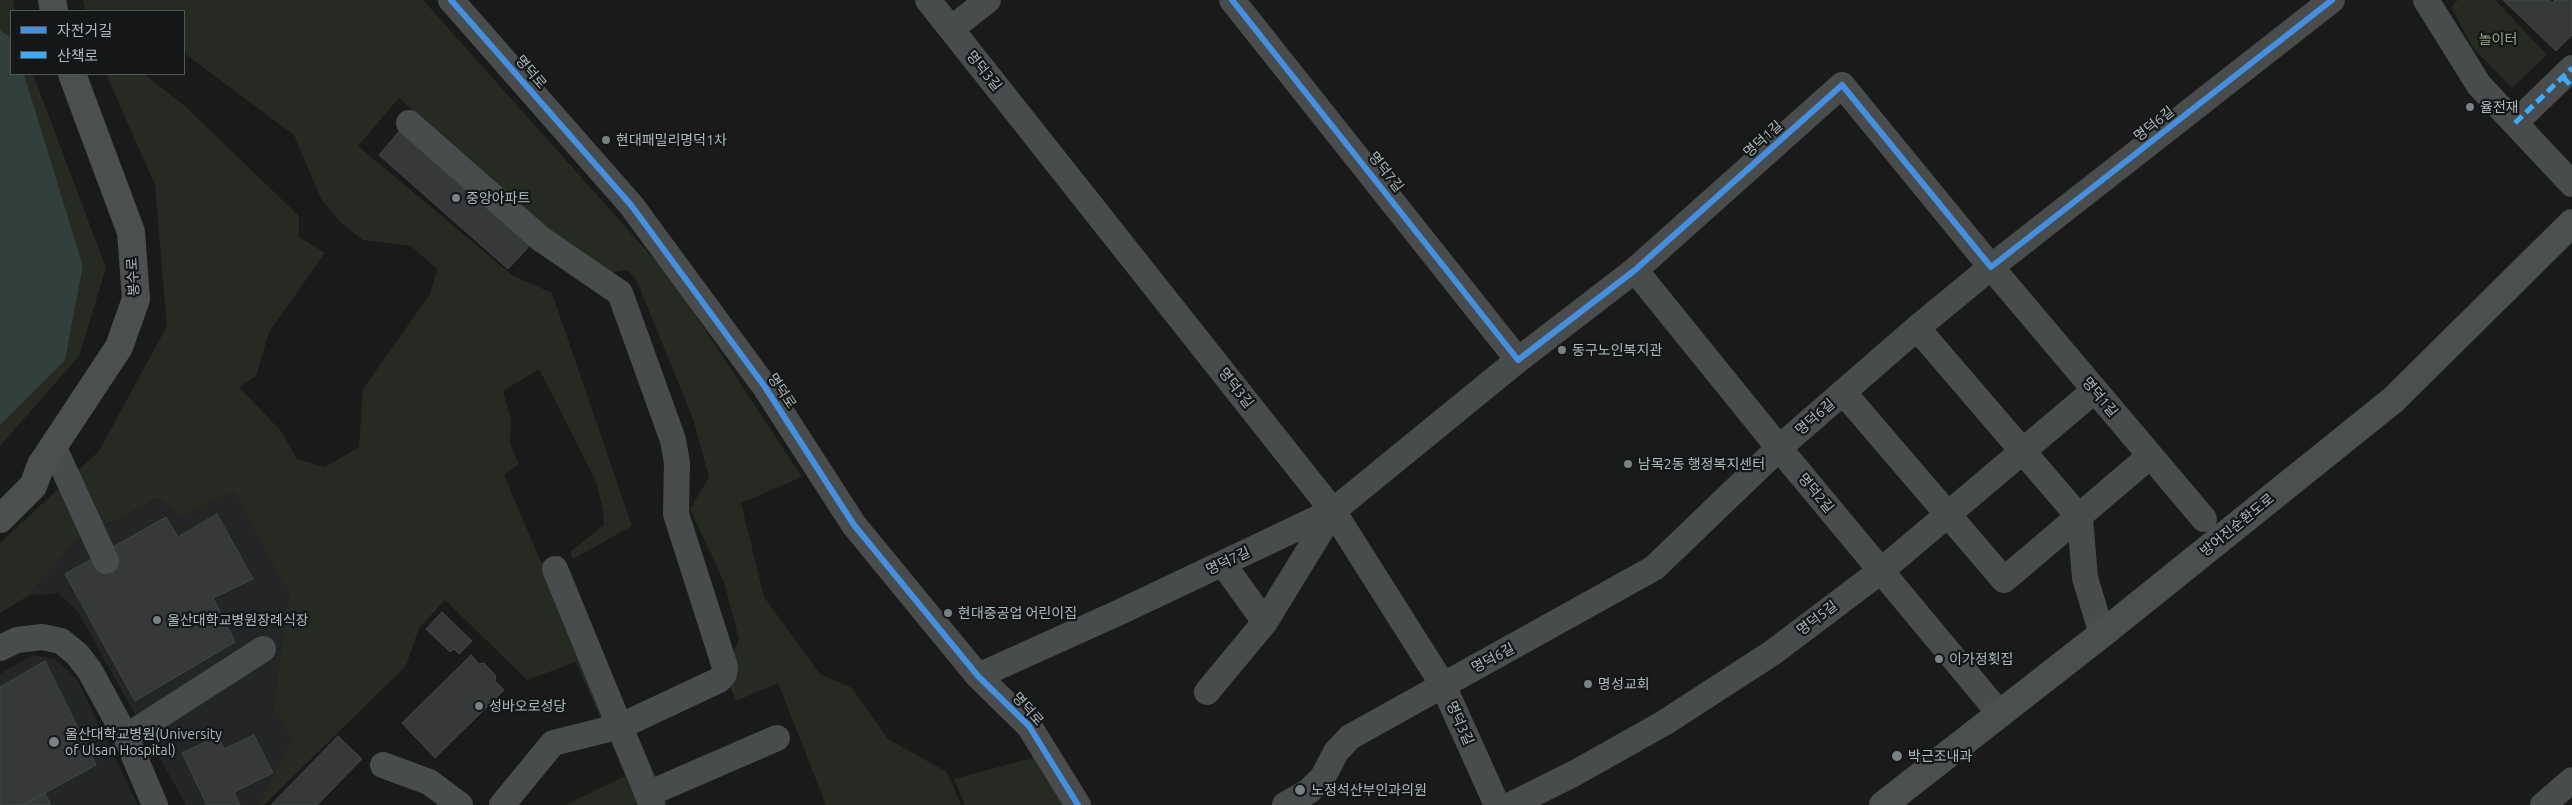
<!DOCTYPE html>
<html>
<head>
<meta charset="utf-8">
<style>
	body { margin:0 }
	#map { position:relative; width:2572px; height:805px; overflow:hidden; background:#1a1a1a; font-family:Ubuntu,"Noto Sans KR",sans-serif }
	canvas { display:block }
	.legend { position:absolute; left:10px; top:10px; width:175px; height:65px; box-sizing:border-box; background:#141617; border:1px solid #515858; margin:0; padding:6px 9px; list-style:none; font-size:15px; color:#acbaba }
	.legend li { display:flex; align-items:center; gap:10px; height:25px }
	.legend b { width:25px; border:1px solid #515858 }
</style>
</head>
<body>
<div id="map">
<canvas width="2572" height="805"></canvas>
<ul class="legend">
<li><b style="height:6px;background:#468fdf"></b>자전거길</li>
<li><b style="height:6px;background:#3fa9f5"></b>산책로</li>
</ul>
</div>
<script>
const g = document.querySelector('canvas').getContext('2d');
g.lineJoin = 'round';
function fill(path, color) { g.fillStyle = color; g.fill(path, 'evenodd'); }
const shape = rows => new Path2D(rows.map(r => 'M' + r).join(''));
function strokePath(path, color, width, dash) { g.strokeStyle = color; g.lineWidth = width; g.lineCap = dash ? 'butt' : 'round'; g.setLineDash(dash || []); g.stroke(path); }
function drawText(font, color, halo, rows, align = 'center') {
  g.font = font + ' Ubuntu,"Noto Sans KR",sans-serif'; g.lineWidth = 4.5; g.setLineDash([]); g.textBaseline = 'middle'; g.strokeStyle = halo; g.fillStyle = color; for (const [text, x, y, turn = 0] of rows) {
    g.save(); g.translate(x, y); g.rotate((+turn || 0) * Math.PI / 180); g.textAlign = isNaN(turn) ? turn : align; if (halo) g.strokeText(text, 0, 0); g.fillText(text, 0, 0); g.restore();
  }
}
fill(shape([
	[234,492,289,594,273,708,291,740,257,805,186,805,78,612,58,593,28,596,76,541,160,498,181,517],
	[32,655,55,659,77,679,138,805,0,805,0,674]
]), '#242526');
fill(shape([
	[0,0,13,0,15,11,11,11,11,38,0,30],
	[83,0,423,0,671,278,802,477,741,503,764,597,820,674,852,688,888,739,947,772,961,805,826,805,778,683,736,701,728,682,730,661,739,639,724,582,690,509,709,477,693,419,636,279,627,270,608,273,550,234,399,98,358,146,512,275,552,293,632,526,573,559,570,552,604,525,603,509,596,481,539,369,503,391,511,419,510,444,519,464,504,475,541,562,560,555,668,805,565,805,625,776,576,662,527,680,445,600,419,628,406,666,264,805,257,805,291,740,273,708,289,594,234,492,181,517,159,498,76,541,28,596,0,613,0,543,99,451,167,326,155,185,106,74,144,74,186,107,299,216,299,237,325,253,269,332,256,376,239,387,281,431,297,459,325,467,359,447,363,389,430,294,437,269,411,246,363,240,341,223,321,199,294,135,184,53,184,11,85,11],
	[2458,0,2495,0,2547,55,2512,88,2473,48,2451,7],
	[24,74,33,74,106,268,79,356,0,446,0,425,65,360,83,266],
	[1039,756,1070,805,965,805,954,779]
]), '#262a22');
fill(shape([
	[0,30,11,38,11,74,24,74,83,266,65,360,0,425]
]), '#31403d');
const building = shape([
	[2503,0,2550,0,2552,3,2555,0,2572,0,2572,35,2556,51,2503,0],
	[403,127,533,242,508,269,379,155,403,127],
	[217,514,253,579,213,598,235,642,135,701,65,574,166,517,178,537,217,514],
	[442,612,472,641,459,654,454,649,450,652,426,629,442,612],
	[471,655,479,664,484,663,496,676,495,681,504,690,435,758,402,723,471,655],
	[45,661,96,765,23,805,0,805,0,687,45,661],
	[254,735,273,773,234,792,240,805,207,805,182,753,218,736,224,749,254,735],
	[338,736,362,759,317,805,271,805,338,736],
	[45,793,51,805,23,805,45,793]
]);
fill(building, '#373839');
strokePath(building, '#424646', 1);
strokePath(shape([
	[451,0,631,205,765,387,854,525,978,676,1029,726,1078,805],
	[928,0,1333,511,1443,685,1497,805],
	[1232,0,1518,360],
	[2426,0,2479,85,2572,184],
	[951,29,988,0],
	[409,123,541,239,620,293,673,440,677,463,676,514,725,667,724,674,719,680,621,726,553,743,502,805],
	[2515,123,2572,68],
	[1635,270,1779,448,2000,714],
	[1917,328,2080,518],
	[1843,392,2004,580,2150,456],
	[54,448,106,561],
	[2080,518,2085,578,2102,634],
	[1223,564,1265,622],
	[555,569,652,805],
	[0,648,17,640,42,637,61,641,77,654,90,671,126,737,155,805],
	[978,676,1120,612,1333,511,1518,360,1635,270,1842,85,1991,267,2204,519],
	[1207,692,1265,622,1333,511],
	[126,737,263,649],
	[383,765,429,782,460,805],
	[648,794,777,738],
	[1285,805,1309,791,1323,777,1336,752,1350,737,1654,568,1779,448,1917,328,1991,267,2332,0],
	[1511,805,1575,773,1664,723,1772,653,1882,570,2095,390],
	[2543,805,2572,780]
]), '#494c4c', 26);
strokePath(shape([
	[52,0,54,11],
	[0,519,33,486,41,465,119,347,136,299,131,232,72,74],
	[1883,805,2102,634,2393,400,2572,223]
]), '#4c4f4f', 28);
strokePath(shape([
	[2563,77,2572,87],
	[2515,123,2572,68]
]), '#3fa9f5', 5, [10, 5]);
strokePath(shape([
	[451,0,631,205,765,387,854,525,978,676,1029,726,1078,805],
	[1232,0,1518,360,1635,270,1842,85,1991,267,2332,0]
]), '#468fdf', 6);
for (const [x, y, r, color] of [
	[2470,107,5,"#798282"],
	[606,140,5,"#798282"],
	[456,198,5,"#798282"],
	[1562,350,5,"#798282"],
	[1628,464,5,"#798282"],
	[948,613,5,"#798282"],
	[157,620,5,"#798282"],
	[1939,659,5,"#798282"],
	[1588,684,5,"#798282"],
	[479,706,5,"#798282"],
	[54,742,6,"#798282"],
	[1897,756,6,"#798282"],
	[1300,790,6,"#798282"]
]) { const dot = new Path2D(); dot.arc(x, y, r, 0, 2 * Math.PI); g.fillStyle = color; g.fill(dot); strokePath(dot, '#141617', 2); }
drawText('14px', '#98a484', '#141617', [
	["놀이터",2498,39]
]);
drawText('14px', '#acbaba', '#141617', [
	["명덕3길",984,71,51],
	["명덕로",531,72,49],
	["명덕6길",2154,124,-38],
	["명덕1길",1763,139,-42],
	["명덕7길",1386,172,52],
	["봉수로",133,277,-93],
	["명덕3길",1236,388,52],
	["명덕로",782,391,56],
	["명덕1길",2100,397,50],
	["명덕6길",1815,417,-41],
	["명덕2길",1816,493,50],
	["방어진순환도로",2237,525,-39],
	["명덕7길",1228,561,-25],
	["명덕5길",1817,618,-37],
	["명덕6길",1493,658,-28],
	["명덕로",1028,709,48],
	["명덕3길",1460,723,66]
]);
drawText('14px', '#acbaba', '#141617', [
	["율전재",2480,107],
	["현대패밀리명덕1차",616,140],
	["중앙아파트",466,198],
	["동구노인복지관",1572,350],
	["남목2동 행정복지센터",1638,464],
	["현대중공업 어린이집",958,613],
	["울산대학교병원장례식장",167,620],
	["이가정횟집",1949,659],
	["명성교회",1598,684],
	["성바오로성당",489,706],
	["울산대학교병원(University",65,734],
	["of Ulsan Hospital)",65,750],
	["박근조내과",1908,756],
	["노정석산부인과의원",1311,790]
], 'left');
</script>
</body>
</html>
